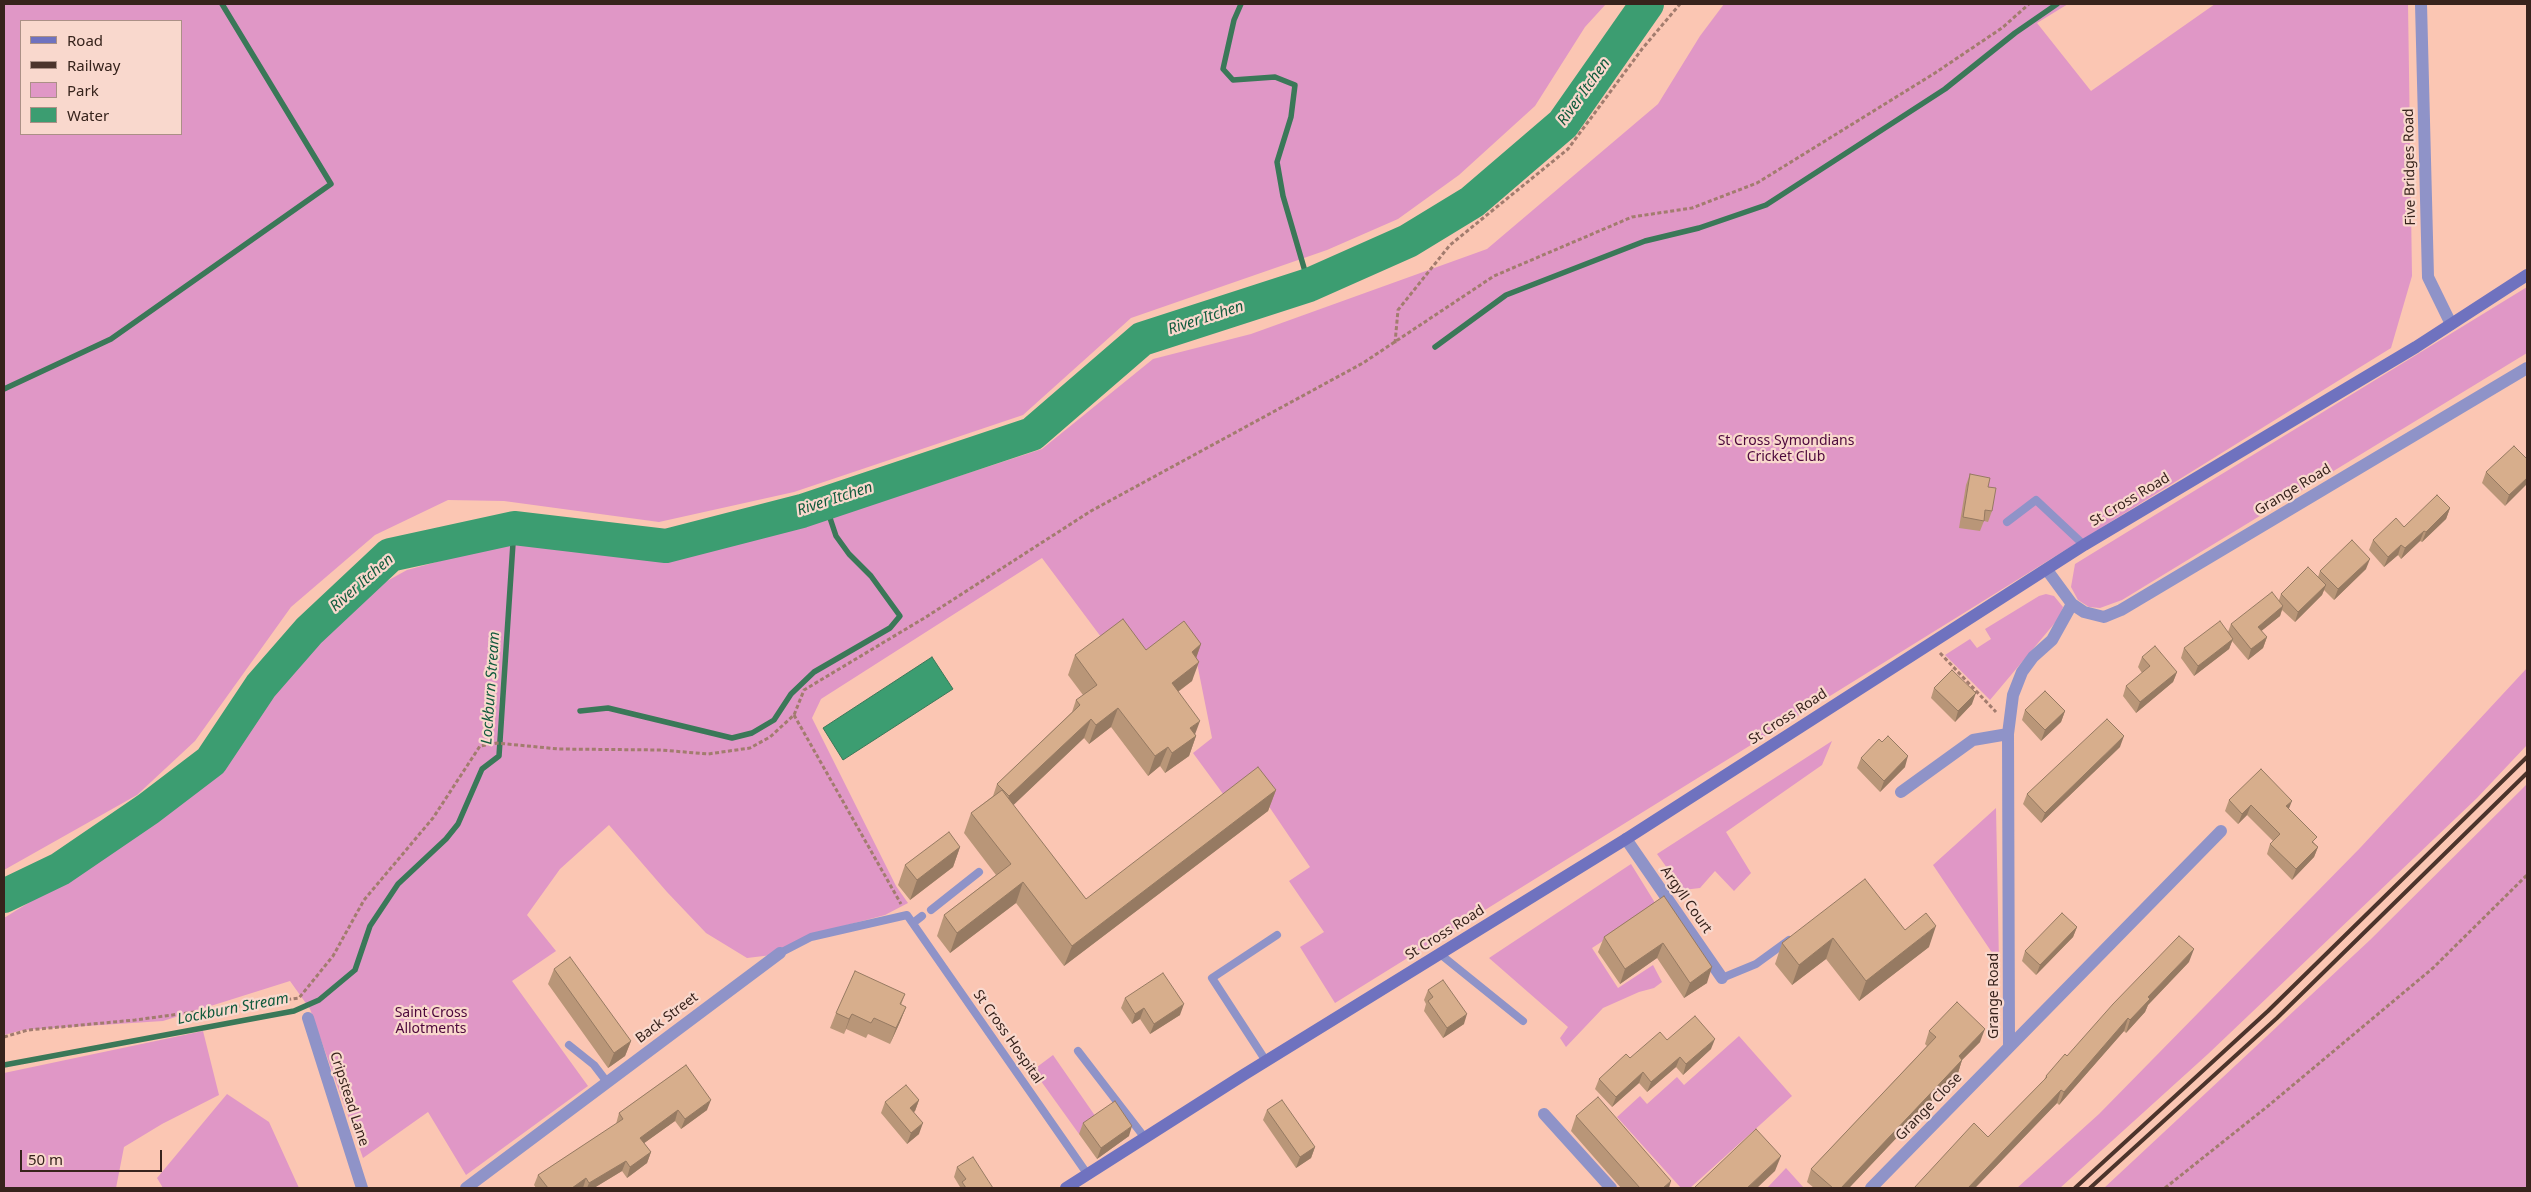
<!DOCTYPE html>
<html>
<head>
<meta charset="utf-8">
<style>
	body { margin:0 }
	#map { position:relative; width:2531px; height:1192px; overflow:hidden; background:#fbc6b3; font-family:"Noto Sans",sans-serif }
	canvas { display:block }
	.frame { position:absolute; inset:0; border:5px solid #37231c; pointer-events:none }
	.legend { position:absolute; left:20px; top:20px; width:162px; height:115px; box-sizing:border-box; background:#f9d8cd; border:1px solid #ab9086; margin:0; padding:6px 9px; list-style:none; font-size:15px; color:#37231c }
	.legend li { display:flex; align-items:center; gap:10px; height:25px }
	.legend b { width:25px; border:1px solid #ab9086 }
	.scale { position:absolute; left:20px; top:1150px; width:142px; height:22px; box-sizing:border-box; border:2px solid #37231c; border-top:0; padding-left:6px; font-size:15px; line-height:18px; white-space:nowrap; color:#37231c; -webkit-text-stroke:4px #f9d8cd; paint-order:stroke }
</style>
</head>
<body>
<div id="map">
<canvas width="2531" height="1192"></canvas>
<div class="frame"></div>
<ul class="legend">
<li><b style="height:6px;background:#6f72bf"></b>Road</li>
<li><b style="height:6px;background:#4c342c"></b>Railway</li>
<li><b style="height:14px;background:#e097c6"></b>Park</li>
<li><b style="height:14px;background:#3c9d71"></b>Water</li>
</ul>
<div class="scale">50 m</div>
</div>
<script>
const g = document.querySelector('canvas').getContext('2d');
g.lineJoin = 'round';
function fill(path, color) { g.fillStyle = color; g.fill(path, 'evenodd'); }
const shape = rows => new Path2D(rows.map(r => 'M' + r).join(''));
function strokePath(path, color, width, dash) { g.strokeStyle = color; g.lineWidth = width; g.lineCap = dash ? 'butt' : 'round'; g.setLineDash(dash || []); g.stroke(path); }
function drawText(font, color, halo, rows, align = 'center') {
  g.font = font + ' "Noto Sans",sans-serif'; g.lineWidth = 4.5; g.setLineDash([]); g.textBaseline = 'middle'; g.strokeStyle = halo; g.fillStyle = color; for (const [text, x, y, turn = 0] of rows) {
    g.save(); g.translate(x, y); g.rotate((+turn || 0) * Math.PI / 180); g.textAlign = isNaN(turn) ? turn : align; if (halo) g.strokeText(text, 0, 0); g.fillText(text, 0, 0); g.restore();
  }
}
fill(shape([
	[4,4,1606,4,1585,27,1535,106,1459,175,1398,219,1327,250,1131,318,1023,415,794,492,659,522,504,501,448,500,375,535,291,607,195,741,137,795,4,870],
	[21,21,181,21,181,134,21,134],
	[1724,4,2068,4,2037,23,2091,91,2215,4,2408,4,2412,276,2391,348,1335,1003,1300,947,1324,932,1289,881,1310,867,1251,780,1226,798,1193,753,1212,738,1197,663,1139,669,1107,645,1042,558,821,699,812,718,896,886,908,903,885,915,813,934,772,955,747,958,706,933,667,892,609,825,560,869,527,915,556,951,512,981,588,1086,466,1175,428,1112,363,1158,310,1009,290,981,163,1021,23,1030,4,1035,4,918,157,823,178,805,235,751,278,686,346,612,378,586,407,570,525,538,656,560,706,552,806,526,1042,449,1153,359,1251,334,1487,249,1658,104,1700,36],
	[2527,287,2527,353,2122,600,2100,608,2089,607,2078,600,2071,587,2075,564],
	[2046,594,2054,596,2063,607,2059,618,1990,700,1945,655,1970,639,1977,648,1991,639,1985,629,2039,596],
	[2527,668,2527,745,2477,798,2208,1054,2060,1188,2017,1188,2099,1114,2360,848],
	[1832,741,1822,765,1726,832,1751,873,1734,891,1715,871,1700,888,1683,890,1657,854],
	[2527,784,2527,1188,2104,1188,2370,940],
	[1996,808,1999,963,1933,865],
	[1631,864,1657,906,1592,948,1618,988,1653,965,1662,982,1654,988,1639,992,1603,1008,1566,1047,1560,1038,1568,1027,1489,958],
	[203,1031,219,1095,162,1124,124,1147,116,1188,4,1188,4,1073],
	[1739,1036,1792,1096,1690,1188,1681,1188,1617,1117,1640,1096,1647,1104,1677,1077,1684,1085],
	[1053,1055,1098,1120,1079,1134,1033,1070],
	[227,1094,269,1122,299,1188,163,1188,157,1178],
	[1786,1168,1804,1188,1767,1188]
]), '#e097c6');
const water = shape([
	[932,657,953,689,843,760,823,728,932,657]
]);
fill(water, '#3c9d71');
strokePath(water, '#3a7858', 1);
strokePath(shape([
	[1241,4,1234,20,1223,69,1233,80,1275,77,1295,85,1291,117,1277,162,1283,196,1309,285],
	[1435,347,1506,295,1645,241,1699,228,1766,205,1945,89,2015,33,2057,4],
	[4,389,111,339,331,184,222,4],
	[580,711,608,708,732,738,752,733,774,720,791,694,814,672,890,628,900,616,871,576,849,554,836,536,825,503],
	[4,1065,294,1011,319,1000,355,970,370,926,398,884,446,839,458,824,482,769,499,756,514,528]
]), '#3a7858', 5.5);
strokePath(shape([
	[4,896,60,869,148,809,211,761,261,686,309,631,390,555,514,528,666,546,802,511,1032,434,1142,339,1309,285,1408,241,1472,202,1563,124,1647,4]
]), '#3c9d71', 34);
strokePath(shape([
	[1395,343,1398,310,1450,245,1568,149,1642,49,1680,4],
	[1940,653,1996,712],
	[794,715,901,904],
	[4,1037,28,1030,135,1020,299,998,333,956,364,900,433,818,480,746,497,743,559,749,661,750,708,754,750,748,770,737,794,715,804,690,926,617,1091,511,1363,363,1494,276,1632,217,1692,208,1757,183,1935,73,2002,28,2029,4],
	[2165,1188,2268,1106,2433,968,2527,875]
]), '#a27c6e', 3, [4, 2.5]);
strokePath(shape([
	[2007,522,2036,500,2084,545],
	[931,910,979,872],
	[913,923,922,916],
	[780,953,811,937,907,915,1088,1175],
	[1440,954,1523,1021],
	[1722,978,1756,964,1789,940],
	[569,1045,594,1065,607,1082],
	[1078,1051,1145,1138],
	[1266,1061,1212,978,1277,935]
]), '#8f93c8', 8);
strokePath(shape([
	[2421,4,2428,277,2451,324],
	[2047,570,2072,604,2084,612,2104,617,2121,610,2527,368],
	[1901,792,1973,740,2008,734],
	[1626,839,1722,978],
	[308,1018,362,1188],
	[2009,1046,2008,734,2013,695,2022,672,2033,657,2052,640,2072,604],
	[1544,1114,1611,1188],
	[466,1188,780,953],
	[1871,1188,2221,831]
]), '#8f93c8', 12);
strokePath(shape([
	[1066,1188,1245,1074,1626,839,2084,545,2416,347,2527,275]
]), '#6f72bf', 12);
strokePath(shape([
	[2075,1188,2268,1011,2527,757],
	[2090,1188,2277,1018,2527,773]
]), '#4c342c', 4);
fill(shape([
	[2526,458,2505,506,2482,483,2486,472],
	[1970,474,1988,487,1992,511,1988,522,1984,521,1980,531,1959,528,1966,485],
	[2450,508,2446,519,2422,542,2420,541,2401,559,2398,555,2384,567,2369,550,2373,540],
	[2366,569,2334,600,2324,590,2322,595,2295,622,2282,610,2280,616,2261,631,2267,637,2263,648,2248,660,2232,641,2229,649,2194,676,2181,658,2184,648,2228,632,2231,624,2279,600,2281,594,2318,577,2320,571],
	[1201,644,1196,658,1192,681,1178,692,1196,736,1189,756,1165,773,1160,766,1148,776,1111,727,1089,744,1084,738,1013,805,1086,899,1276,790,1268,811,1064,966,1016,903,950,953,937,936,944,915,996,875,964,833,971,813,993,796,997,784,1072,712,1076,700,1083,695,1068,675,1075,655,1146,650],
	[2142,657,2177,672,2173,682,2136,713,2123,696,2126,686,2142,673,2138,667],
	[1934,688,1972,704,1955,722,1931,698],
	[2025,710,2065,711,2061,722,2041,741,2022,720],
	[2120,747,2041,823,2023,804,2027,794],
	[1861,758,1905,767,1880,792,1857,768],
	[2229,800,2289,809,2315,844,2318,847,2314,857,2292,880,2267,854,2270,844,2273,841,2247,815,2238,824,2225,811],
	[960,847,953,867,910,900,898,885,905,865],
	[1664,896,1707,983,1684,998,1657,958,1620,984,1598,952,1604,937],
	[2077,927,2073,937,2036,975,2022,961,2025,951],
	[1905,930,1929,947,1859,1001,1826,959,1792,985,1775,964,1782,943],
	[2189,962,2148,1005,2145,1012,2126,1033,2124,1031,2059,1105,2057,1103,1975,1188,1914,1188,1988,1137,2044,1080,2046,1076,2067,1056],
	[554,969,631,1041,625,1056,608,1068,548,984],
	[1428,990,1464,1024,1443,1038,1424,1011,1426,1004,1424,1000],
	[905,994,901,1005,906,1007,900,1022,890,1044,868,1034,866,1038,846,1029,844,1034,830,1028,836,1013],
	[1125,998,1180,1015,1150,1034,1140,1019,1132,1024,1121,1008],
	[1929,1031,1980,1042,1962,1060,1958,1073,1849,1188,1814,1188,1807,1182,1811,1169,1927,1046,1925,1044],
	[1667,1040,1711,1049,1683,1075,1676,1067,1647,1092,1639,1083,1612,1107,1595,1089,1599,1079,1630,1058],
	[686,1065,707,1110,681,1129,675,1121,644,1143,651,1152,647,1163,627,1178,622,1171,594,1188,536,1188,534,1185,538,1175,616,1124,619,1113],
	[919,1100,915,1111,914,1112,919,1134,907,1144,881,1113,885,1102],
	[1267,1110,1315,1147,1311,1158,1296,1168,1263,1120],
	[1576,1116,1669,1188,1621,1188,1571,1131],
	[1083,1123,1129,1136,1097,1159,1079,1134],
	[957,1167,993,1188,960,1188,960,1187,954,1177]
]), '#b99678');
fill(shape([
	[2527,478,2527,484,2505,506,2509,495],
	[2450,508,2446,519,2422,542,2426,532],
	[2424,531,2420,541,2401,559,2405,548],
	[2401,545,2398,555,2384,567,2388,557],
	[2370,559,2366,569,2334,600,2338,589],
	[2326,585,2322,595,2295,622,2298,612],
	[2283,606,2280,616,2254,637,2258,627],
	[2267,637,2263,648,2248,660,2251,649],
	[2233,639,2229,649,2194,676,2198,666],
	[1201,644,1194,664,1192,652],
	[1199,662,1192,681,1164,702,1172,683],
	[2177,672,2173,682,2136,713,2140,702],
	[1976,693,1972,704,1955,722,1958,711],
	[1118,708,1111,727,1089,744,1096,725],
	[2065,711,2061,722,2041,741,2045,730],
	[1091,719,1084,738,1002,816,1009,796],
	[1200,721,1194,737,1196,736,1189,756,1165,773,1172,753,1190,728],
	[2124,736,2120,747,2041,823,2045,813],
	[1168,747,1160,766,1148,776,1155,756],
	[1908,756,1905,767,1880,792,1884,781],
	[1276,790,1268,811,1064,966,1072,946],
	[2292,801,2288,811,2286,806],
	[2251,805,2247,815,2238,824,2242,814],
	[960,847,953,867,910,900,917,880],
	[2318,847,2314,857,2292,880,2296,869],
	[1023,882,1016,903,950,953,957,933],
	[1936,926,1929,947,1859,1001,1866,981],
	[2077,927,2073,937,2036,975,2040,965],
	[1833,938,1826,959,1792,985,1799,965],
	[1663,943,1657,958,1620,984,1625,969],
	[2194,949,2189,962,2148,1005,2145,1012,2126,1033,2130,1020,2148,997],
	[1712,967,1707,983,1684,998,1690,983],
	[1184,1004,1180,1015,1150,1034,1154,1024],
	[906,1007,900,1022,890,1044,896,1028],
	[1144,1008,1140,1019,1132,1024,1135,1014],
	[852,1014,844,1034,849,1019],
	[1467,1014,1464,1024,1443,1038,1447,1028],
	[2128,1018,2124,1031,2059,1105,2064,1092],
	[1985,1029,1980,1042,1962,1060,1958,1073,1849,1188,1841,1188,1959,1056],
	[1715,1039,1711,1049,1683,1075,1686,1064],
	[631,1041,625,1056,608,1068,614,1053],
	[1680,1057,1676,1067,1647,1092,1651,1082],
	[1643,1072,1639,1083,1612,1107,1616,1097],
	[2061,1090,2057,1103,1975,1188,1968,1188],
	[711,1100,707,1110,681,1129,685,1119],
	[919,1100,915,1111,906,1118,910,1108],
	[678,1110,675,1121,636,1149,640,1138],
	[923,1123,919,1134,907,1144,911,1133],
	[1132,1126,1129,1136,1097,1159,1101,1148],
	[1315,1147,1311,1158,1296,1168,1300,1157],
	[651,1152,647,1163,627,1178,630,1167],
	[1781,1156,1775,1171,1757,1188,1747,1188],
	[626,1161,622,1171,594,1188,587,1188,589,1183],
	[586,1178,583,1188,572,1188],
	[1671,1181,1669,1188,1663,1188]
]), '#967a62');
const building = shape([
	[2514,446,2526,458,2527,456,2527,478,2509,495,2486,472,2514,446],
	[1970,474,1990,478,1988,487,1996,488,1992,511,1985,510,1984,521,1963,517,1970,474],
	[2437,495,2450,508,2426,532,2424,531,2405,548,2401,545,2388,557,2373,540,2396,518,2404,527,2437,495],
	[2352,540,2370,559,2338,589,2320,571,2352,540],
	[2308,567,2326,585,2298,612,2281,594,2308,567],
	[2272,592,2283,606,2258,627,2267,637,2251,649,2231,624,2272,592],
	[1123,619,1146,650,1184,621,1201,644,1192,652,1199,662,1172,683,1200,721,1190,728,1196,736,1172,753,1168,747,1155,756,1118,708,1096,725,1091,719,1009,796,997,784,1080,705,1076,700,1097,685,1075,655,1123,619],
	[2220,621,2233,639,2198,666,2184,648,2220,621],
	[2155,646,2177,672,2140,702,2126,686,2150,666,2142,657,2155,646],
	[1952,670,1976,693,1958,711,1934,688,1952,670],
	[2045,691,2065,711,2045,730,2025,710,2045,691],
	[2107,719,2124,736,2045,813,2027,794,2107,719],
	[1888,736,1908,756,1884,781,1861,758,1879,739,1882,742,1888,736],
	[1258,767,1276,790,1072,946,1023,882,957,933,944,915,1011,864,971,813,1002,790,1086,899,1258,767],
	[2261,769,2292,801,2286,806,2317,837,2312,842,2318,847,2296,869,2270,844,2280,834,2251,805,2242,814,2229,800,2261,769],
	[949,832,960,847,917,880,905,865,949,832],
	[1865,879,1905,930,1926,913,1936,926,1866,981,1833,938,1799,965,1782,943,1865,879],
	[1664,896,1712,967,1690,983,1663,943,1625,969,1604,937,1664,896],
	[2062,913,2077,927,2040,965,2025,951,2062,913],
	[2179,936,2194,949,2148,997,2150,999,2130,1020,2128,1018,2064,1092,2061,1090,1968,1188,1914,1188,1974,1123,1988,1137,2047,1077,2046,1076,2065,1054,2067,1056,2113,1004,2179,936],
	[570,957,631,1041,614,1053,554,969,570,957],
	[855,971,905,994,900,1004,906,1007,896,1028,874,1018,871,1023,852,1014,849,1019,836,1013,855,971],
	[1163,973,1184,1004,1154,1024,1144,1008,1135,1014,1125,998,1163,973],
	[1443,980,1467,1014,1447,1028,1428,1001,1433,997,1428,990,1443,980],
	[1957,1002,1985,1029,1959,1056,1962,1060,1841,1188,1833,1188,1811,1169,1936,1037,1929,1031,1957,1002],
	[1695,1016,1715,1039,1686,1064,1680,1057,1651,1082,1643,1072,1616,1097,1599,1079,1626,1054,1630,1058,1660,1032,1667,1040,1695,1016],
	[686,1065,711,1100,685,1119,678,1110,640,1138,651,1152,630,1167,626,1161,589,1183,586,1178,572,1188,548,1188,538,1175,623,1119,619,1113,686,1065],
	[906,1085,919,1100,910,1108,923,1123,911,1133,885,1102,906,1085],
	[1598,1097,1671,1181,1663,1188,1640,1188,1576,1116,1598,1097],
	[1282,1100,1315,1147,1300,1157,1267,1110,1282,1100],
	[1115,1101,1132,1126,1101,1148,1083,1123,1115,1101],
	[1756,1129,1781,1156,1747,1188,1694,1188,1756,1129],
	[973,1157,993,1188,966,1188,962,1182,966,1179,957,1167,973,1157]
]);
fill(building, '#d7ae8c');
strokePath(building, '#967a62', 1);
drawText('14px', '#37231c', '#f9d8cd', [
	["Five Bridges Road",2410,167,-91],
	["Grange Road",2293,490,-31],
	["St Cross Road",2130,500,-31],
	["St Cross Road",1788,717,-33],
	["Argyll Court",1686,900,55],
	["St Cross Road",1445,933,-32],
	["Grange Road",1994,996,-90],
	["Back Street",667,1018,-37],
	["St Cross Hospital",1008,1037,55],
	["Cripstead Lane",349,1099,72],
	["Grange Close",1929,1107,-46]
]);
drawText('14px', '#4c073b', '#f9d8cd', [
	["St Cross Symondians",1786,441],
	["Cricket Club",1786,457],
	["Saint Cross",431,1013],
	["Allotments",431,1029]
]);
drawText('italic 15px', '#105a3c', '#f9d8cd', [
	["River Itchen",1584,92,-54],
	["River Itchen",1206,318,-18],
	["River Itchen",835,499,-18],
	["River Itchen",362,583,-41],
	["Lockburn Stream",491,688,-86],
	["Lockburn Stream",233,1009,-11]
]);
</script>
</body>
</html>
